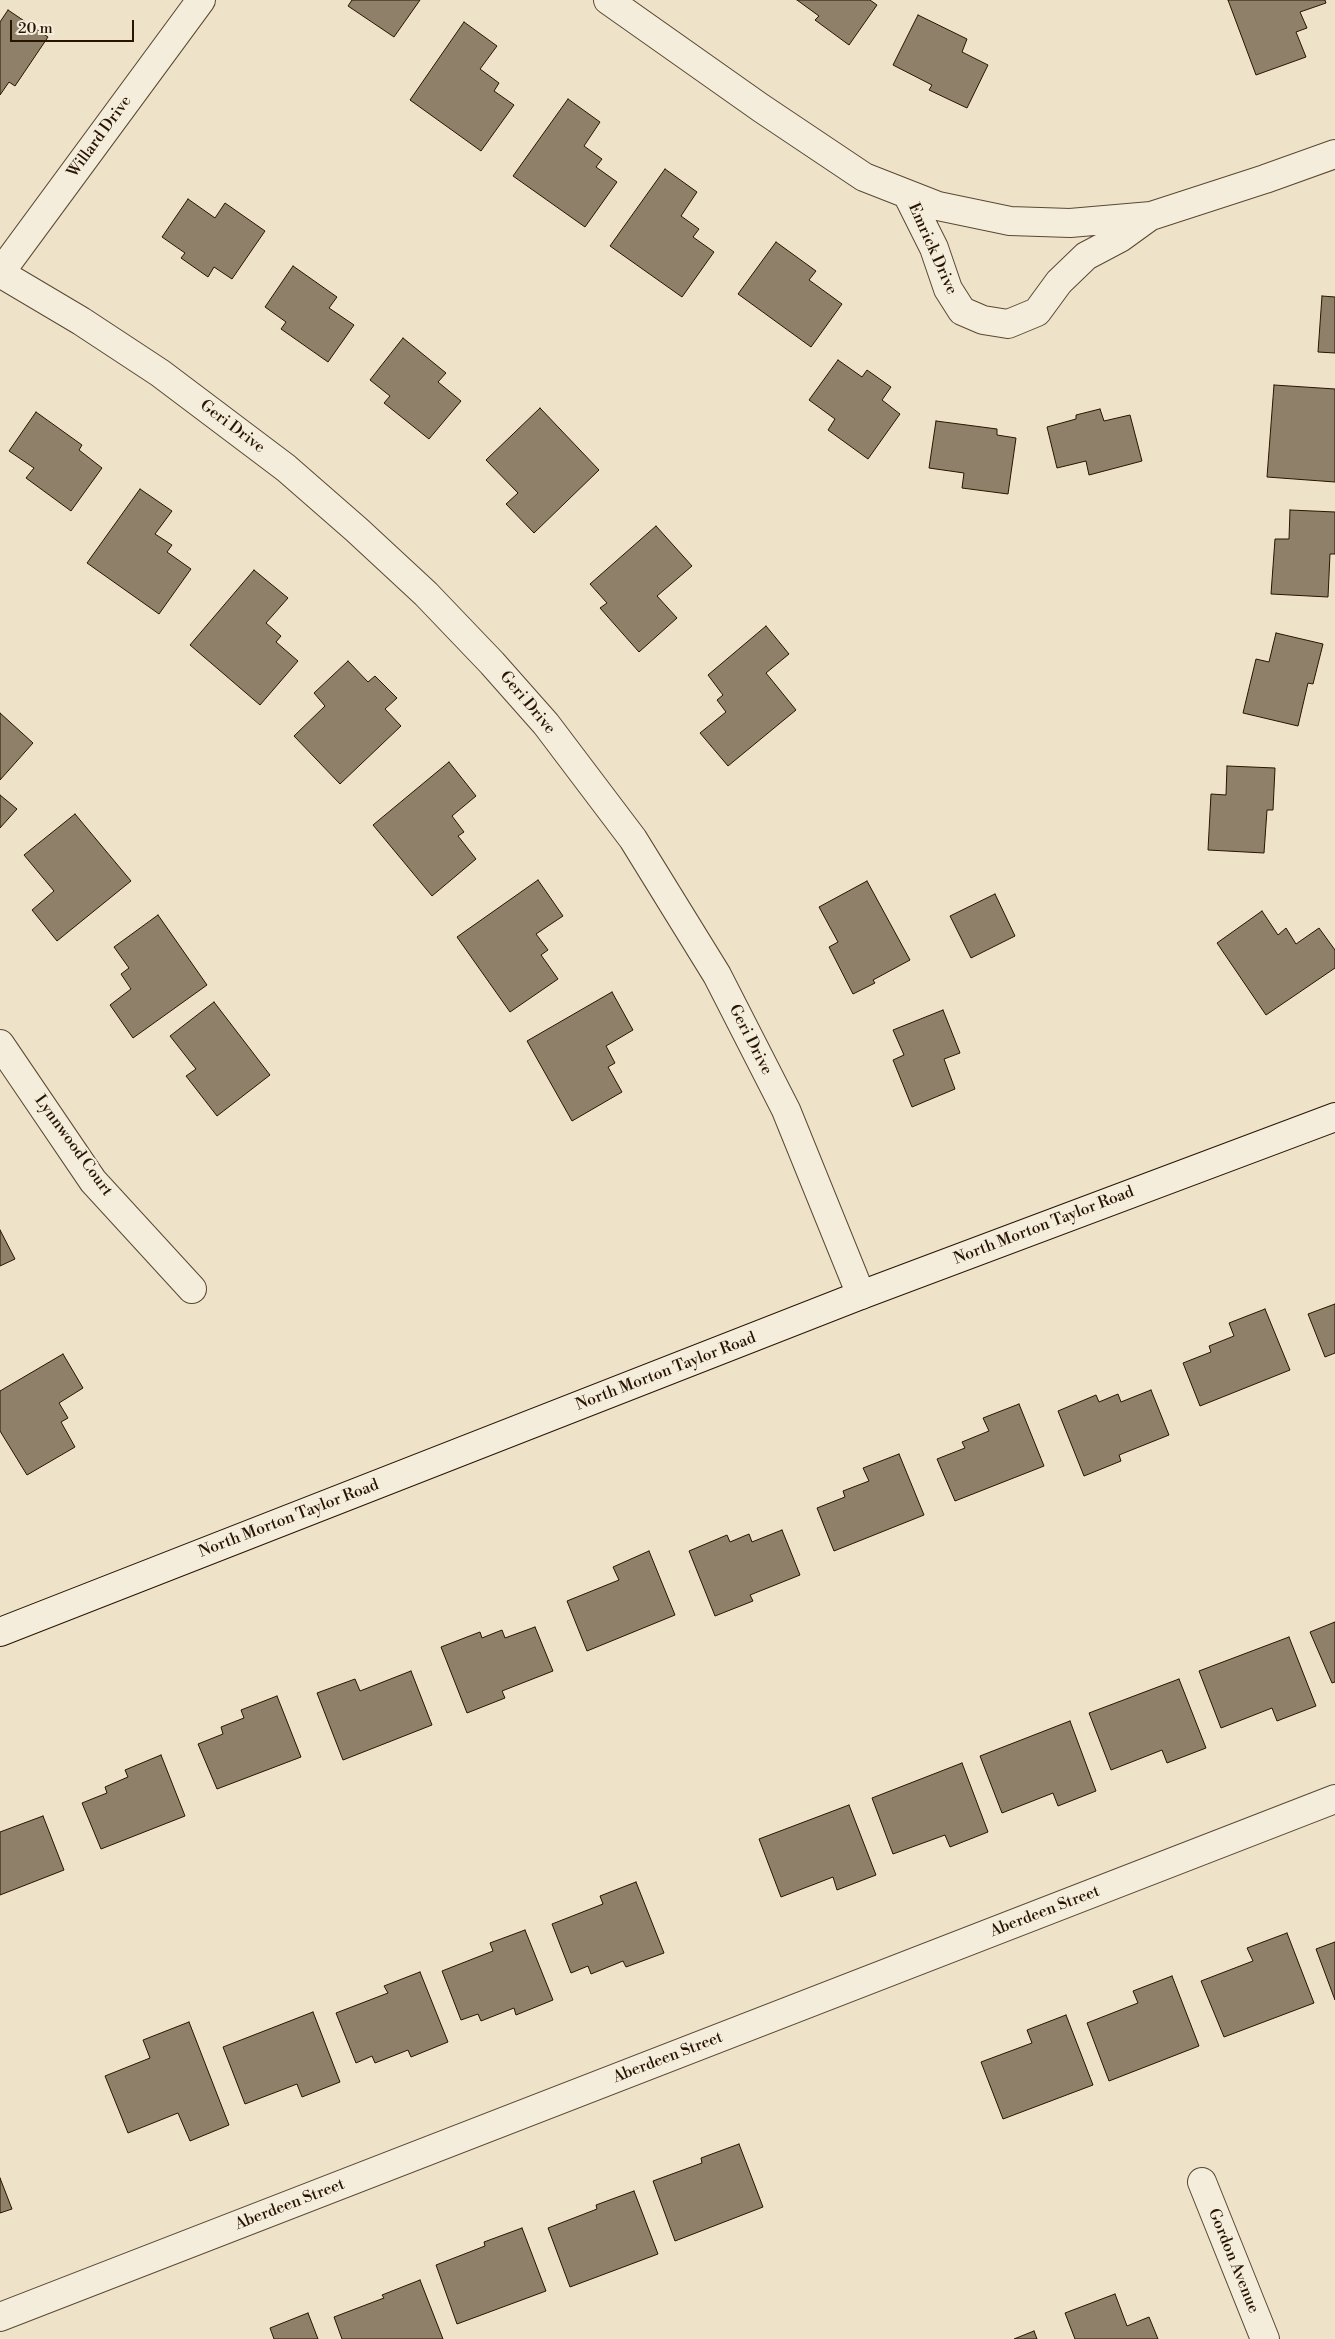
<!DOCTYPE html>
<html>
<head>
<meta charset="utf-8">
<style>
	body { margin:0 }
	#map { position:relative; width:1335px; height:2339px; overflow:hidden; background:#eee3c9; font-family:"Libre Bodoni",serif }
	canvas { display:block }
	.scale { position:absolute; left:10px; top:20px; width:124px; height:22px; box-sizing:border-box; border:2px solid #281400; border-top:0; padding-left:6px; font-size:15px; line-height:18px; white-space:nowrap; color:#281400; -webkit-text-stroke:4px #f4eddc; paint-order:stroke }
</style>
</head>
<body>
<div id="map">
<canvas width="1335" height="2339"></canvas>
<div class="scale">20 m</div>
</div>
<script>
const g = document.querySelector('canvas').getContext('2d');
g.lineJoin = 'round';
function fill(path, color) { g.fillStyle = color; g.fill(path, 'evenodd'); }
const shape = rows => new Path2D(rows.map(r => 'M' + r).join(''));
function strokePath(path, color, width, dash) { g.strokeStyle = color; g.lineWidth = width; g.lineCap = dash ? 'butt' : 'round'; g.setLineDash(dash || []); g.stroke(path); }
function drawText(font, color, halo, rows, align = 'center') {
  g.font = font + ' "Libre Bodoni",serif'; g.lineWidth = 4.5; g.setLineDash([]); g.textBaseline = 'middle'; g.strokeStyle = halo; g.fillStyle = color; for (const [text, x, y, turn = 0] of rows) {
    g.save(); g.translate(x, y); g.rotate((+turn || 0) * Math.PI / 180); g.textAlign = isNaN(turn) ? turn : align; if (halo) g.strokeText(text, 0, 0); g.fillText(text, 0, 0); g.restore();
  }
}
const building = shape([
	[352,0,420,0,394,37,348,6,352,0],
	[797,0,870,0,877,5,849,45,815,20,819,16,797,0],
	[1228,0,1325,0,1326,3,1300,12,1307,28,1296,32,1306,57,1256,75,1228,0],
	[8,10,48,37,15,86,9,82,0,95,0,22,8,10],
	[918,15,967,39,962,52,988,65,967,108,929,90,932,85,893,65,918,15],
	[464,22,497,46,480,69,499,83,494,91,514,105,481,151,410,100,464,22],
	[568,99,600,122,584,146,602,159,596,167,617,182,585,227,513,176,568,99],
	[665,169,697,192,681,216,699,229,693,237,714,252,682,297,610,246,665,169],
	[188,199,215,218,225,203,265,231,232,279,214,267,208,277,181,258,185,253,162,237,188,199],
	[776,242,816,271,809,280,842,304,811,347,738,294,776,242],
	[293,266,337,297,329,308,354,325,328,362,281,329,286,322,265,307,293,266],
	[1322,296,1335,297,1335,353,1318,352,1322,296],
	[403,338,446,373,438,382,461,401,429,439,384,403,390,396,370,380,403,338],
	[838,360,862,377,867,370,891,387,882,400,900,414,868,459,828,430,835,419,809,400,838,360],
	[1274,385,1335,389,1335,482,1267,477,1274,385],
	[540,408,599,470,534,533,506,504,518,493,486,460,540,408],
	[1100,409,1104,421,1130,415,1142,461,1089,475,1086,461,1057,468,1047,427,1076,419,1076,415,1100,409],
	[36,412,82,445,79,450,102,468,71,511,26,478,34,468,9,451,36,412],
	[936,421,997,429,997,435,1016,438,1008,494,962,488,964,473,929,468,936,421],
	[140,489,172,511,155,534,172,545,167,552,191,569,159,614,87,563,140,489],
	[1290,510,1335,512,1335,554,1330,554,1328,597,1271,594,1275,539,1289,539,1290,510],
	[656,526,692,566,657,596,677,618,639,652,600,608,607,603,590,584,656,526],
	[254,570,288,598,266,623,281,636,276,642,298,661,260,705,190,645,254,570],
	[766,626,789,654,766,673,796,710,728,766,700,733,726,712,717,700,723,695,708,675,766,626],
	[1276,633,1323,644,1313,684,1308,683,1298,726,1243,713,1256,659,1269,662,1276,633],
	[348,661,368,682,375,676,397,698,385,709,401,726,340,784,294,736,325,706,314,693,348,661],
	[0,713,33,743,0,780,0,713],
	[449,762,476,796,452,816,464,832,458,836,476,859,432,896,373,825,449,762],
	[1227,766,1275,768,1273,810,1267,810,1264,853,1208,850,1211,794,1226,795,1227,766],
	[0,795,17,809,0,828,0,795],
	[75,814,131,881,57,941,32,910,54,891,24,855,75,814],
	[538,880,563,916,536,934,548,950,541,955,558,979,510,1012,457,937,538,880],
	[867,881,910,960,873,980,875,983,853,994,829,947,838,942,819,907,867,881],
	[995,894,1015,936,971,958,950,916,995,894],
	[1262,911,1278,935,1286,928,1296,944,1319,928,1335,950,1335,968,1266,1015,1217,943,1262,911],
	[158,915,207,985,133,1038,110,1005,131,989,121,974,129,968,114,947,158,915],
	[612,992,633,1030,606,1046,615,1063,608,1067,622,1092,572,1121,527,1041,612,992],
	[214,1002,270,1075,217,1116,186,1076,196,1069,170,1036,214,1002],
	[943,1010,960,1053,944,1059,955,1089,912,1107,893,1060,904,1055,893,1030,943,1010],
	[0,1230,15,1259,0,1266,0,1230],
	[1335,1304,1335,1353,1325,1357,1308,1314,1335,1304],
	[1265,1309,1290,1370,1200,1406,1183,1363,1211,1352,1209,1346,1234,1336,1229,1323,1265,1309],
	[63,1354,83,1388,59,1403,68,1418,61,1422,75,1447,27,1475,0,1431,0,1391,63,1354],
	[1151,1390,1169,1435,1119,1455,1121,1461,1084,1476,1058,1411,1096,1395,1099,1402,1118,1394,1121,1402,1151,1390],
	[1019,1404,1044,1466,955,1501,937,1459,965,1448,962,1442,989,1431,983,1418,1019,1404],
	[899,1454,924,1515,834,1551,817,1508,845,1497,843,1491,869,1481,863,1468,899,1454],
	[782,1530,800,1575,750,1595,753,1601,715,1616,689,1551,727,1535,730,1542,749,1534,752,1542,782,1530],
	[649,1551,675,1615,587,1651,567,1601,619,1580,613,1567,649,1551],
	[1335,1622,1335,1682,1332,1683,1310,1632,1335,1622],
	[535,1627,553,1671,502,1691,505,1698,467,1713,441,1647,480,1632,482,1638,502,1630,505,1638,535,1627],
	[1289,1637,1316,1706,1277,1721,1272,1708,1221,1728,1199,1671,1289,1637],
	[411,1671,432,1725,343,1760,317,1693,355,1679,360,1691,411,1671],
	[1179,1679,1206,1748,1167,1763,1162,1750,1111,1770,1089,1713,1179,1679],
	[277,1696,301,1757,217,1789,198,1744,223,1734,221,1727,244,1718,241,1710,277,1696],
	[1070,1721,1096,1791,1058,1806,1053,1793,1002,1813,980,1756,1070,1721],
	[161,1755,185,1816,101,1849,82,1803,107,1793,105,1787,128,1777,125,1770,161,1755],
	[962,1763,988,1832,950,1847,945,1835,893,1854,872,1798,962,1763],
	[849,1805,876,1875,837,1890,833,1877,781,1897,759,1839,849,1805],
	[43,1816,64,1870,0,1895,0,1832,43,1816],
	[636,1882,664,1953,626,1967,623,1961,591,1974,588,1966,571,1973,552,1924,603,1904,600,1896,636,1882],
	[525,1930,553,2000,516,2015,514,2008,481,2021,478,2014,461,2020,442,1971,493,1951,490,1943,525,1930],
	[1287,1933,1314,2003,1224,2037,1201,1981,1253,1961,1247,1948,1287,1933],
	[1335,1942,1335,2000,1316,1949,1335,1942],
	[420,1972,448,2042,411,2057,408,2050,375,2063,372,2056,356,2063,336,2013,388,1993,384,1986,420,1972],
	[1172,1976,1199,2046,1109,2081,1087,2023,1138,2003,1133,1991,1172,1976],
	[313,2012,340,2082,302,2097,297,2084,245,2104,223,2047,313,2012],
	[1066,2015,1093,2085,1003,2119,981,2062,1032,2043,1027,2030,1066,2015],
	[189,2022,229,2125,190,2141,178,2113,128,2133,105,2076,150,2058,143,2040,189,2022],
	[739,2144,763,2207,675,2241,653,2181,702,2163,701,2158,739,2144],
	[0,2178,12,2209,0,2213,0,2178],
	[634,2191,658,2254,570,2287,548,2228,597,2209,596,2205,634,2191],
	[522,2228,546,2291,457,2324,436,2265,485,2246,484,2242,522,2228],
	[420,2280,443,2339,342,2339,334,2317,384,2298,382,2295,420,2280],
	[1115,2294,1127,2326,1149,2317,1158,2339,1075,2339,1065,2313,1115,2294],
	[308,2313,318,2339,274,2339,270,2328,308,2313],
	[1034,2331,1037,2339,1014,2339,1034,2331]
]);
fill(building, '#8f8069');
strokePath(building, '#281400', 1);
const street = shape([
	[201,0,0,273,81,321,160,373,286,468,357,530,426,594,492,663,546,724,633,839,717,975,786,1110,861,1295],
	[608,0,761,108,864,177,938,206,1010,221,1070,223,1151,216,1265,179,1335,154],
	[907,194,934,248,948,289,962,311,983,320,1008,324,1037,312,1059,282,1086,256,1120,238,1149,217],
	[0,1044,93,1181,192,1289],
	[1202,2182,1265,2339],
	[0,2317,1335,1799]
]);
const secondary = shape([
	[0,1632,861,1295,1335,1117]
]);
strokePath(street, '#5a4832', 30);
strokePath(secondary, '#281400', 30);
strokePath(street, '#f4eddc', 28);
strokePath(secondary, '#f4eddc', 28);
drawText('16px', '#281400', '#f4eddc', [
	["Willard Drive",100,137,-54],
	["Emrick Drive",932,249,66],
	["Geri Drive",232,427,37],
	["Geri Drive",527,703,50],
	["Geri Drive",750,1040,63],
	["Lynnwood Court",73,1146,54],
	["North Morton Taylor Road",1044,1226,-21],
	["North Morton Taylor Road",666,1372,-21],
	["North Morton Taylor Road",289,1519,-21],
	["Aberdeen Street",1045,1912,-21],
	["Aberdeen Street",668,2058,-21],
	["Aberdeen Street",290,2205,-21],
	["Gordon Avenue",1233,2261,68]
]);
</script>
</body>
</html>
